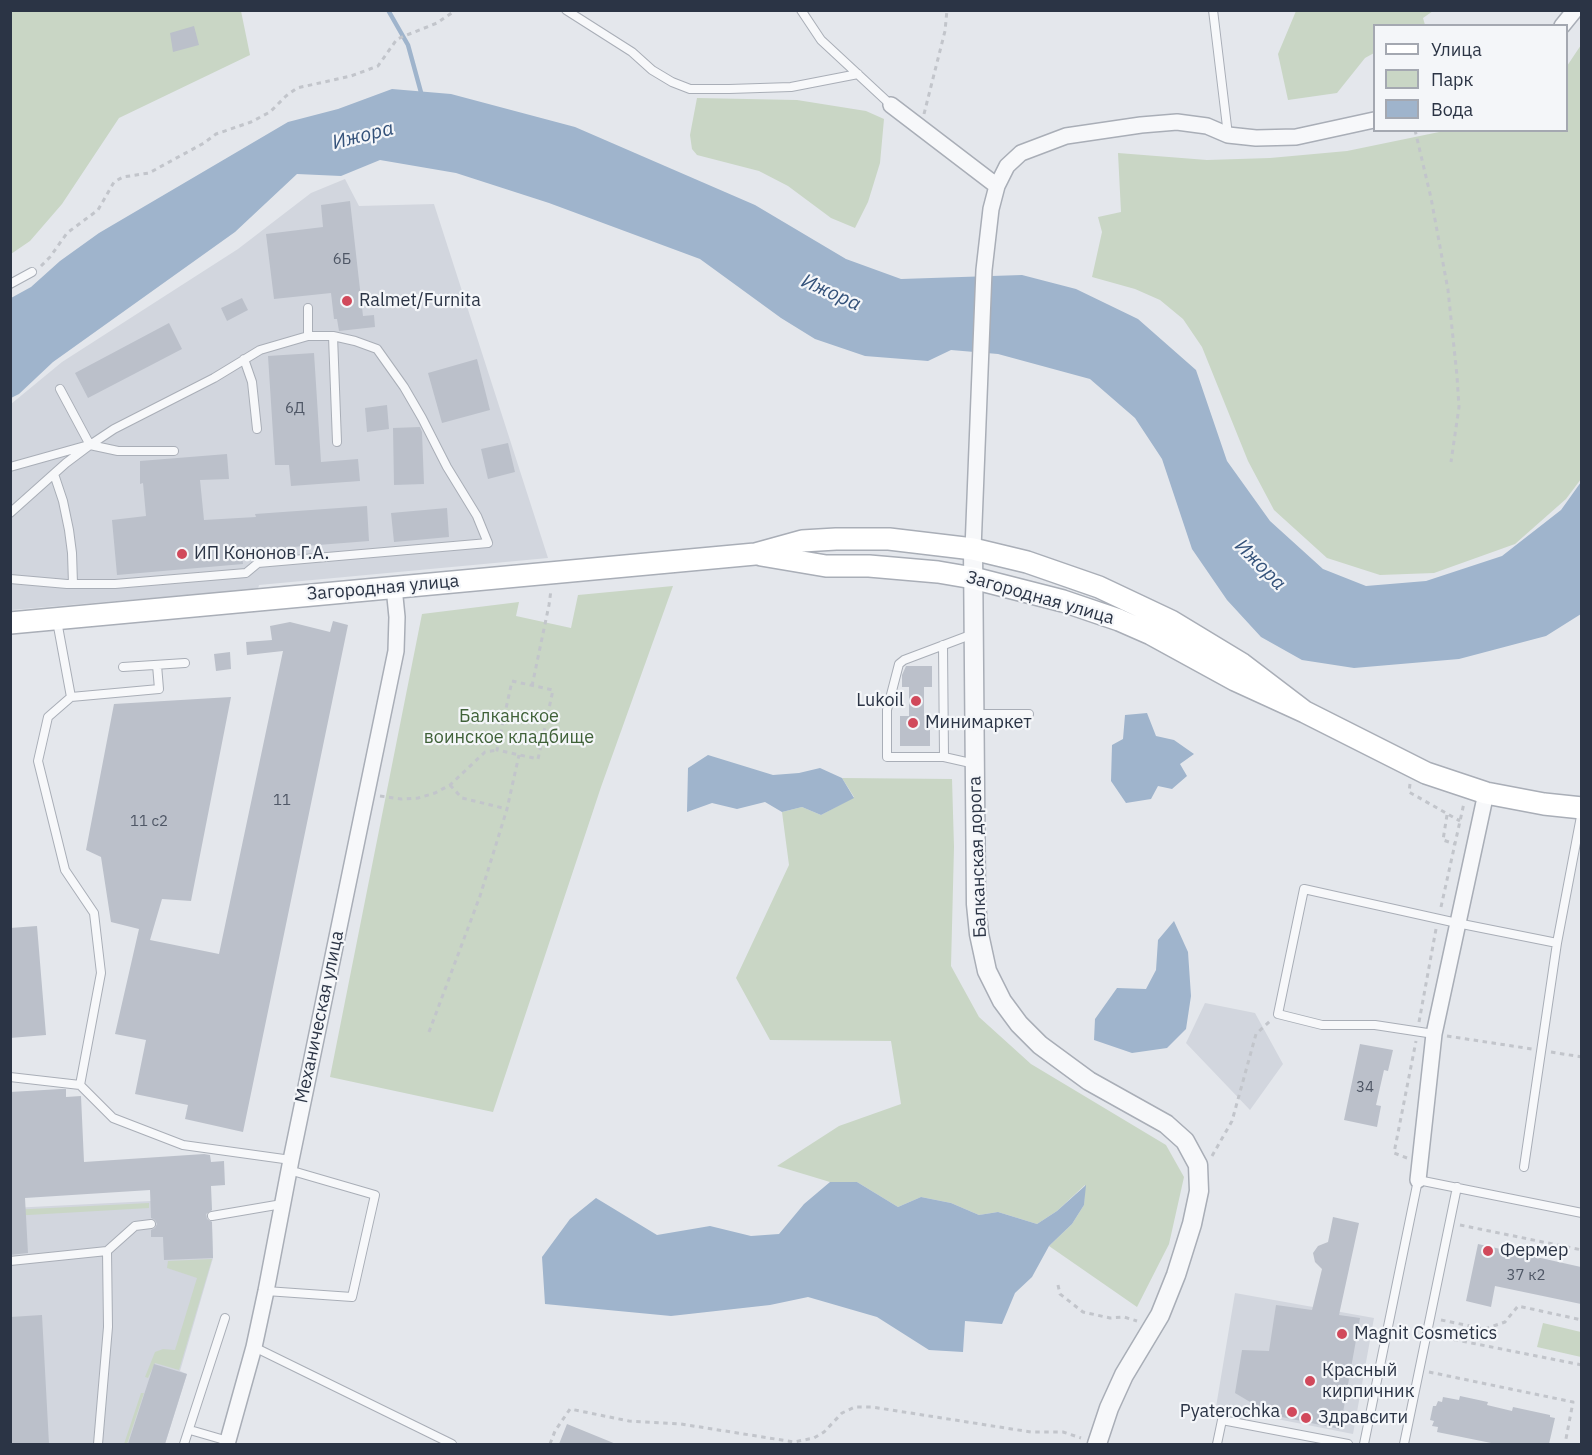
<!DOCTYPE html>
<html>
<head>
<meta charset="utf-8">
<style>
	body { margin:0 }
	#map { position:relative; width:1592px; height:1455px; overflow:hidden; background:#e4e7ec; font-family:"IBM Plex Sans",sans-serif }
	canvas { display:block }
	.frame { position:absolute; inset:0; border:12px solid #2b3445; pointer-events:none }
	.legend { position:absolute; left:1373px; top:24px; width:195px; height:108px; box-sizing:border-box; background:#f4f6f9; border:2px solid #a4a8b1; margin:0; padding:8px 10px; list-style:none; font-size:18px; color:#2b3445 }
	.legend li { display:flex; align-items:center; gap:12px; height:30px }
	.legend b { width:30px; border:2px solid #a4a8b1 }
</style>
</head>
<body>
<div id="map">
<canvas width="1592" height="1455"></canvas>
<div class="frame"></div>
<ul class="legend">
<li><b style="height:8px;background:#fff"></b>Улица</li>
<li><b style="height:16px;background:#c9d6c5"></b>Парк</li>
<li><b style="height:16px;background:#9fb4cc"></b>Вода</li>
</ul>
</div>
<script>
const g = document.querySelector('canvas').getContext('2d');
g.lineJoin = 'round';
function fill(path, color) { g.fillStyle = color; g.fill(path, 'evenodd'); }
const shape = rows => new Path2D(rows.map(r => 'M' + r).join(''));
function strokePath(path, color, width, dash) { g.strokeStyle = color; g.lineWidth = width; g.lineCap = dash ? 'butt' : 'round'; g.setLineDash(dash || []); g.stroke(path); }
function drawText(font, color, halo, rows, align = 'center') {
  g.font = font + ' "IBM Plex Sans",sans-serif'; g.lineWidth = 4.5; g.setLineDash([]); g.textBaseline = 'middle'; g.strokeStyle = halo; g.fillStyle = color; for (const [text, x, y, turn = 0] of rows) {
    g.save(); g.translate(x, y); g.rotate((+turn || 0) * Math.PI / 180); g.textAlign = isNaN(turn) ? turn : align; if (halo) g.strokeText(text, 0, 0); g.fillText(text, 0, 0); g.restore();
  }
}
fill(shape([
	[345,179,359,206,434,204,548,558,259,585,258,589,11,610,11,404,62,362,238,249,311,193],
	[1205,1003,1255,1013,1283,1064,1250,1110,1186,1043],
	[211,1198,213,1258,180,1371,187,1374,165,1444,11,1444,11,1208],
	[1235,1293,1374,1318,1353,1434,1216,1407]
]), '#d2d6de');
fill(shape([
	[10,11,241,11,250,55,119,118,62,204,30,241,11,254],
	[1296,11,1296,10,1433,11,1423,18,1425,25,1374,26,1374,53,1365,58,1337,93,1288,100,1278,54],
	[1581,45,1581,479,1566,499,1515,544,1434,573,1380,575,1327,558,1274,510,1248,461,1202,347,1183,319,1160,300,1135,289,1092,277,1102,232,1098,217,1121,212,1118,153,1207,160,1270,158,1347,151,1444,131,1566,130,1567,66],
	[697,98,797,100,866,111,884,119,880,163,868,202,855,228,831,218,788,186,759,171,697,155,692,149,690,135],
	[673,586,601,787,493,1112,330,1077,422,614,519,602,516,616,571,628,578,595],
	[842,778,952,779,954,847,951,966,979,1017,1031,1064,1166,1145,1184,1177,1169,1244,1137,1307,1049,1246,1072,1224,1084,1205,1085,1185,1057,1211,1037,1224,998,1212,979,1215,951,1203,921,1197,898,1207,857,1182,830,1182,777,1166,839,1126,901,1104,891,1041,770,1040,736,978,789,865,782,812,802,807,821,815,854,797],
	[149,1203,149,1208,11,1216,11,1210],
	[212,1259,179,1370,155,1363,148,1378,145,1377,155,1352,163,1349,175,1350,197,1278,167,1268,168,1261],
	[1543,1323,1581,1332,1581,1357,1537,1347],
	[141,1393,144,1393,127,1444,124,1444]
]), '#c9d6c5');
fill(shape([
	[392,89,451,94,575,127,755,205,846,259,901,279,1022,275,1076,289,1138,319,1196,370,1227,461,1270,521,1323,569,1366,586,1426,581,1502,556,1561,510,1581,482,1581,614,1546,636,1459,659,1354,668,1302,660,1261,637,1227,600,1192,549,1162,459,1135,418,1090,379,998,354,951,350,928,361,865,356,815,339,781,318,700,259,549,203,456,173,380,160,341,176,297,174,235,232,53,362,19,394,11,398,11,298,31,287,60,261,99,233,288,122,338,109],
	[1147,713,1156,736,1174,740,1194,754,1180,764,1187,776,1172,789,1158,786,1151,799,1126,803,1111,781,1112,745,1123,739,1125,715],
	[708,755,773,775,799,773,820,768,842,778,854,798,821,815,802,807,782,812,765,802,737,809,712,803,687,812,688,768],
	[1174,921,1188,952,1191,996,1186,1029,1167,1048,1132,1053,1094,1040,1095,1019,1117,988,1146,989,1156,970,1158,940],
	[830,1182,857,1182,898,1207,921,1197,951,1203,979,1215,998,1212,1037,1224,1057,1211,1086,1185,1084,1205,1072,1224,1049,1246,1032,1277,1015,1293,1002,1324,965,1321,963,1352,929,1350,877,1317,808,1297,770,1305,671,1316,545,1304,542,1257,570,1219,596,1198,657,1235,710,1226,751,1236,779,1234,804,1204]
]), '#9fb4cc');
strokePath(shape([
	[388,10,408,45,422,96]
]), '#9fb4cc', 4.5);
fill(shape([
	[194,26,199,45,173,52,170,33],
	[350,201,363,316,374,315,375,327,339,331,337,319,334,319,331,293,274,299,266,234,323,227,321,205],
	[242,298,248,310,227,321,221,308],
	[169,323,182,349,88,398,75,373],
	[314,353,321,462,358,459,360,481,291,486,289,465,275,465,268,356],
	[477,359,490,410,442,423,428,373],
	[387,405,389,429,367,432,365,408],
	[420,427,422,432,424,484,394,485,393,428],
	[508,443,515,472,488,479,481,449],
	[227,454,229,479,200,480,204,520,256,517,255,514,367,506,369,541,242,551,243,564,117,575,112,520,146,516,143,483,140,484,140,461],
	[447,508,449,537,394,542,391,513],
	[333,621,348,625,243,1132,185,1119,188,1105,135,1094,146,1040,115,1034,139,929,111,922,101,857,86,850,114,704,231,697,191,901,162,899,150,940,219,954,283,651,247,655,246,642,272,640,270,626,290,622,330,632],
	[230,652,231,669,216,671,214,654],
	[906,666,932,666,932,687,924,687,924,716,930,716,930,746,900,746,900,716,909,716,909,687,902,687,902,675],
	[37,926,46,1035,10,1038,10,928],
	[1360,1044,1393,1050,1388,1071,1384,1070,1376,1105,1381,1106,1377,1127,1344,1120],
	[61,1089,66,1089,66,1097,81,1096,84,1162,204,1154,210,1155,211,1162,224,1161,225,1185,211,1186,212,1210,206,1214,207,1219,212,1222,213,1258,164,1260,163,1237,151,1237,151,1230,155,1228,157,1224,155,1220,151,1218,150,1190,25,1198,28,1253,10,1255,10,1092],
	[1333,1217,1359,1223,1339,1315,1360,1318,1340,1429,1272,1415,1235,1393,1242,1350,1269,1351,1276,1305,1312,1310,1322,1269,1315,1262,1313,1253,1318,1246,1328,1242],
	[1478,1244,1581,1267,1581,1304,1495,1286,1491,1307,1466,1301],
	[42,1315,49,1444,10,1444,10,1317],
	[154,1364,187,1374,165,1444,128,1444],
	[1460,1396,1488,1402,1487,1405,1512,1411,1513,1407,1550,1415,1550,1417,1555,1418,1549,1444,1496,1444,1437,1432,1438,1427,1432,1426,1434,1421,1430,1420,1433,1406,1436,1406,1438,1401,1442,1402,1443,1397,1459,1400],
	[567,1424,616,1444,559,1444]
]), '#bbc0ca');
const service = shape([
	[566,10,632,52,652,70,672,82,690,89,729,89,791,87,858,74],
	[801,10,821,40,891,105],
	[1213,10,1228,135],
	[10,284,32,272],
	[308,308,308,336],
	[333,336,337,442],
	[244,359,252,382,257,429],
	[60,389,90,445,118,451,174,451],
	[10,467,85,446],
	[54,474,63,501,69,530,72,553,73,584],
	[10,513,66,463,90,445,114,429,214,378,260,350,308,336,333,336,355,341,377,349,404,387,422,418,447,467,477,516,488,543,258,563,246,573,115,584,67,584,10,579],
	[57,621,71,697,48,717,38,761,65,870,94,913,101,973,80,1085,113,1118,183,1145,291,1160],
	[973,634,904,660,899,664,887,710,887,757,944,757,975,764],
	[943,645,944,757],
	[123,667,185,663],
	[71,697,159,689,157,665],
	[975,714,1029,714],
	[1434,1034,1375,1025,1322,1025,1278,1014,1304,889,1457,923,1557,943],
	[10,1077,80,1085],
	[1524,1167,1557,943,1582,811],
	[212,1216,282,1204],
	[107,1251,135,1226,151,1224],
	[10,1261,107,1251,108,1327,98,1444],
	[266,1291,352,1297,375,1195,289,1170],
	[254,1347,452,1444],
	[190,1430,228,1441],
	[184,1444,225,1318],
	[1217,1444,1222,1420,1348,1444],
	[1364,1444,1418,1180,1582,1213],
	[1404,1444,1457,1187]
]);
const minor = shape([
	[1562,26,1575,10],
	[891,105,997,186],
	[973,549,984,270,991,209,997,186,1007,166,1021,153,1066,136,1141,125,1177,122,1207,126,1228,135,1256,138,1296,137,1374,120],
	[1418,1180,1434,1034,1486,793],
	[227,1444,254,1347,266,1291,291,1160,396,651,397,617,394,587]
]);
const tertiary = shape([
	[973,549,976,904,979,934,987,971,1002,1001,1019,1024,1040,1045,1089,1081,1166,1124,1185,1141,1198,1165,1199,1191,1192,1224,1176,1275,1160,1315,1124,1375,1109,1408,1097,1444]
]);
const secondary = shape([
	[761,555,826,566,869,566,938,572,973,578,1063,601,1119,620,1151,634,1235,680,1305,712,1426,773,1486,793,1544,804,1582,808],
	[10,623,755,554,802,541,836,539,889,539,973,549,1027,562,1099,587,1171,621,1242,664,1305,712]
]);
strokePath(service, '#a9aeb7', 10);
strokePath(minor, '#a9aeb7', 18);
strokePath(tertiary, '#a9aeb7', 21);
strokePath(secondary, '#a9aeb7', 24);
strokePath(shape([
	[924,114,945,31,947,10],
	[1415,130,1431,198,1448,290,1457,376,1459,407,1451,462],
	[41,266,50,257,67,233,98,210,114,182,123,177,149,173,204,143,216,134,251,122,270,112,286,96,297,88,351,76,378,66,397,39,437,23,456,10],
	[512,681,553,690,538,759,497,750,512,681],
	[532,686,549,605,551,590],
	[1410,784,1409,792,1460,821],
	[450,785,462,798,507,809],
	[380,796,401,799,418,798,435,793,450,785,485,752,497,750],
	[1447,815,1443,840,1455,844],
	[1441,907,1464,803],
	[1419,1022,1436,929],
	[429,1032,480,896,507,809,519,755],
	[1447,1036,1532,1049],
	[1551,1052,1582,1057],
	[1212,1156,1232,1121,1256,1034,1270,1021],
	[1407,1158,1394,1153,1416,1041],
	[1460,1225,1582,1250],
	[1058,1285,1060,1294,1083,1312,1110,1318,1124,1317,1137,1321],
	[1441,1320,1485,1329,1505,1322,1518,1306,1582,1320],
	[1436,1336,1582,1365],
	[1429,1372,1573,1402,1565,1444],
	[550,1444,555,1431,570,1409,629,1421,681,1424,794,1442,814,1438,824,1432,842,1413,855,1407,872,1407,1031,1432,1063,1432,1081,1438]
]), '#c2c5cb', 3, [4.5, 4.5]);
strokePath(service, '#f7f8fa', 8);
strokePath(minor, '#f7f8fa', 15);
strokePath(tertiary, '#f7f8fa', 18);
strokePath(secondary, '#fff', 21);
for (const [x, y, r, color] of [
	[347,301,6,"#d1495b"],
	[182,554,6,"#d1495b"],
	[916,701,6,"#d1495b"],
	[913,723,6,"#d1495b"],
	[1488,1251,6,"#d1495b"],
	[1342,1334,6,"#d1495b"],
	[1310,1381,6,"#d1495b"],
	[1292,1412,6,"#d1495b"],
	[1306,1418,6,"#d1495b"]
]) { const dot = new Path2D(); dot.arc(x, y, r, 0, 2 * Math.PI); g.fillStyle = color; g.fill(dot); strokePath(dot, '#f4f6f9', 2); }
drawText('15px', '#4f5766', null, [
	["6Б",342,260],
	["6Д",295,409],
	["11",282,801],
	["11 с2",149,822],
	["34",1365,1088],
	["37 к2",1526,1276]
]);
drawText('18px', '#2b3445', '#f4f6f9', [
	["Ralmet/Furnita",359,301],
	["ИП Кононов Г.А.",194,554],
	["Lukoil",904,701,"right"],
	["Минимаркет",925,723],
	["Фермер",1500,1251],
	["Magnit Cosmetics",1354,1334],
	["Красный",1322,1371],
	["кирпичник",1322,1392],
	["Pyaterochka",1280,1412,"right"],
	["Здравсити",1318,1418]
], 'left');
drawText('18px', '#2b3445', '#f4f6f9', [
	["Загородная улица",383,588,-5],
	["Загородная улица",1040,598,16],
	["Балканская дорога",978,857,-92],
	["Механическая улица",320,1017,-78]
]);
drawText('18px', '#3f6138', '#f4f6f9', [
	["Балканское",509,717],
	["воинское кладбище",509,738]
]);
drawText('italic 20px', '#34527a', '#f4f6f9', [
	["Ижора",363,136,-14],
	["Ижора",831,293,24],
	["Ижора",1260,565,45]
]);
</script>
</body>
</html>
